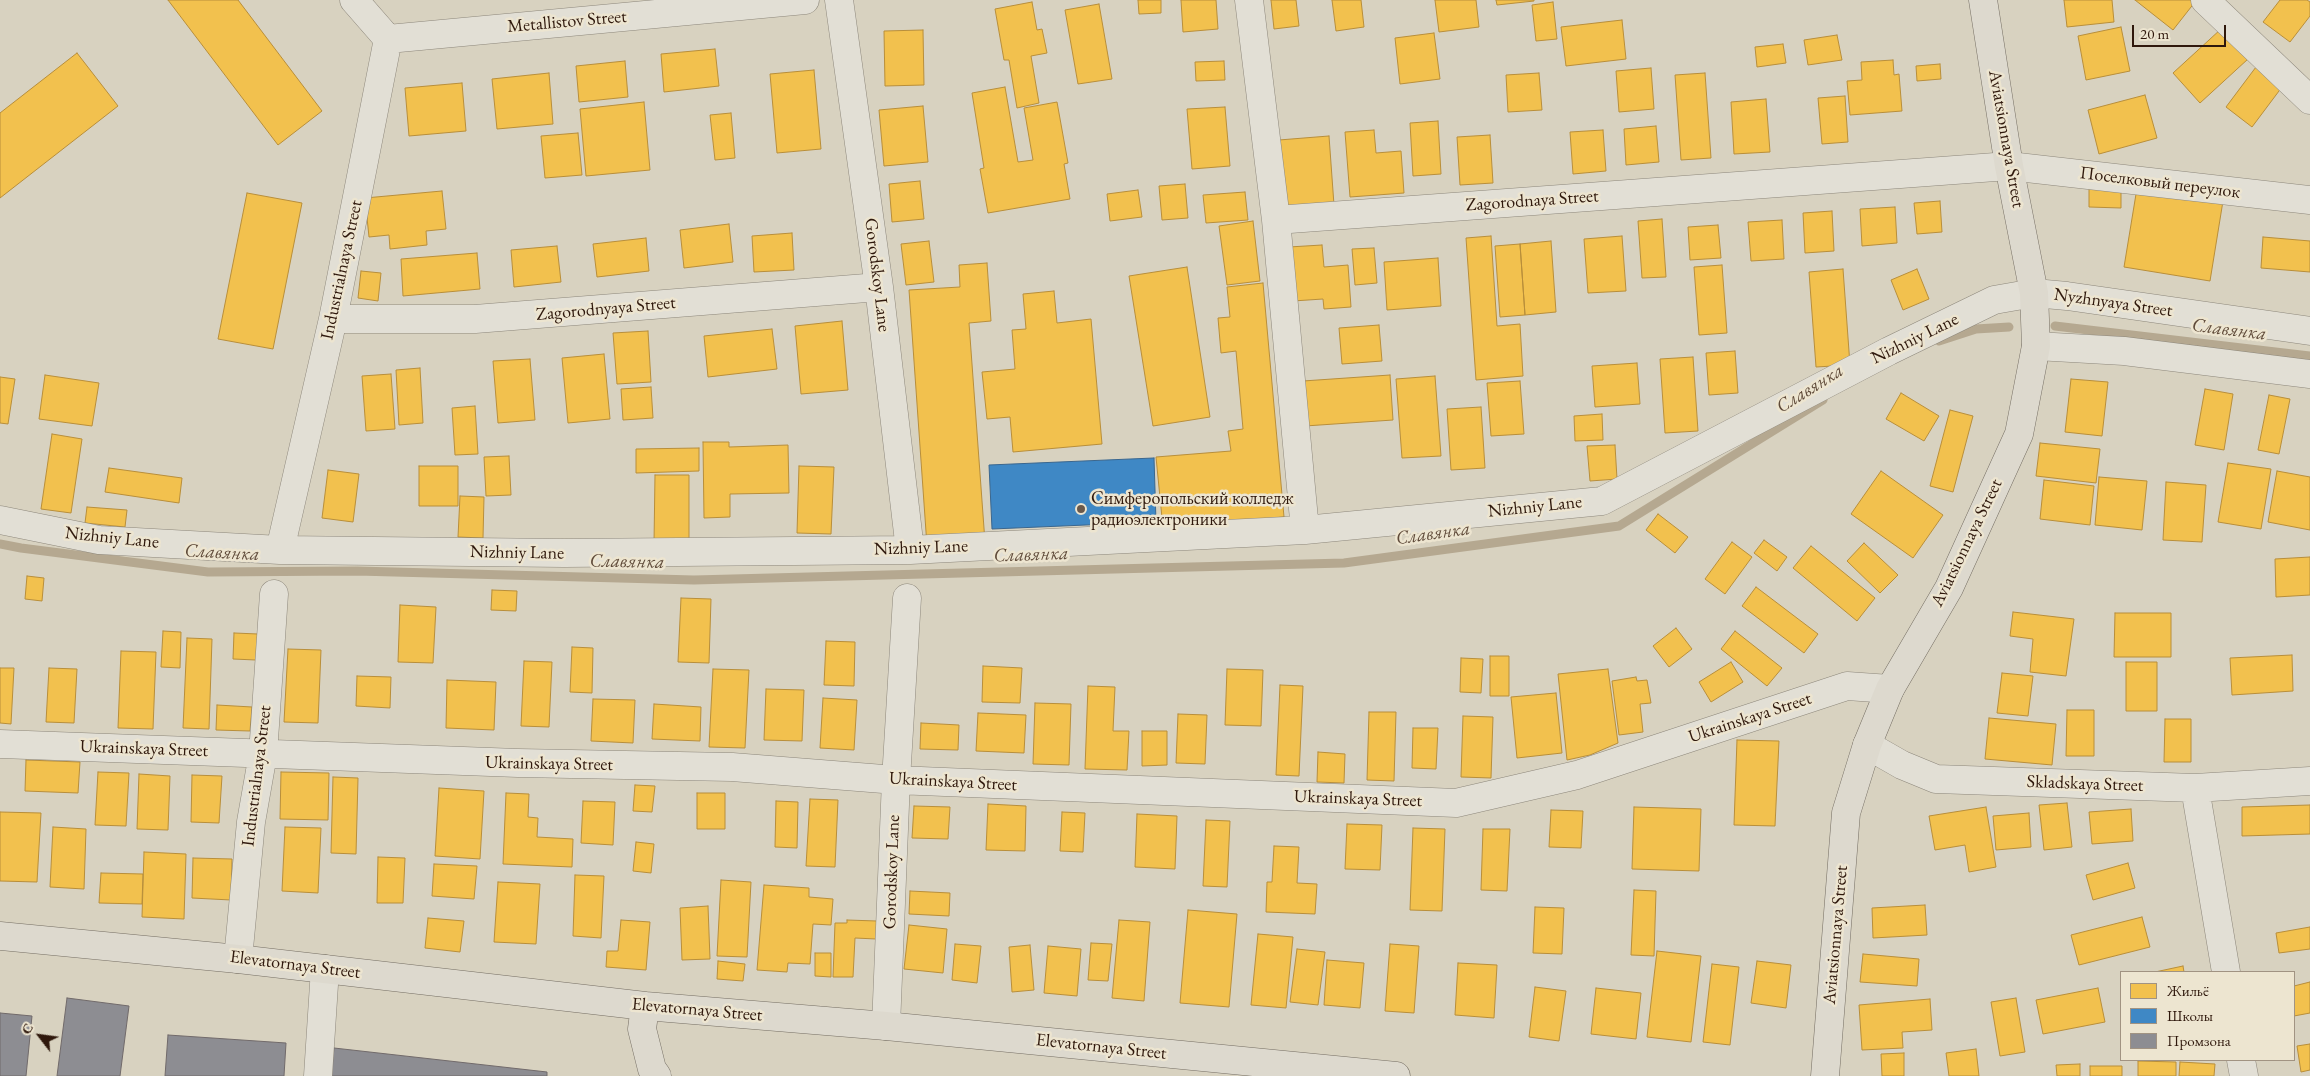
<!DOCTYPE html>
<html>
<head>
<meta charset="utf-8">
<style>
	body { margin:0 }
	#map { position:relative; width:2310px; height:1076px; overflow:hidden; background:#d8d2c0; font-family:"EB Garamond",serif }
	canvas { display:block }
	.legend { position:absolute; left:2120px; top:971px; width:175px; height:90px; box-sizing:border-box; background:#ede5d0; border:1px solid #a19382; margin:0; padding:6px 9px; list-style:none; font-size:15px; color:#2f180c }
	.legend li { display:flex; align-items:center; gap:10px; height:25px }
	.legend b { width:25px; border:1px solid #a19382 }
	.north { position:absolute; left:15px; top:1011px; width:50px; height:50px; -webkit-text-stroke:4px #ede5d0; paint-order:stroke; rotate:300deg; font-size:14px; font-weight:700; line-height:20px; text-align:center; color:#2f180c }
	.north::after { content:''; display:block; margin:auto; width:18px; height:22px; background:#2f180c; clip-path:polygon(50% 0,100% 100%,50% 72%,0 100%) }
	.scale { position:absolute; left:2132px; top:25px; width:94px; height:22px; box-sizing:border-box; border:2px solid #2f180c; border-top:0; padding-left:6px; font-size:15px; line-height:18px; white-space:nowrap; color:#2f180c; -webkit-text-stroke:4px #ede5d0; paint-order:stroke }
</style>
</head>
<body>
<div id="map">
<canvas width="2310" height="1076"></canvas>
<ul class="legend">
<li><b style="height:14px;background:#f2c14e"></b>Жильё</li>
<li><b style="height:14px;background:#3f88c5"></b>Школы</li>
<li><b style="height:14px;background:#8d8d92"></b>Промзона</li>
</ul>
<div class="north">С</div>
<div class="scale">20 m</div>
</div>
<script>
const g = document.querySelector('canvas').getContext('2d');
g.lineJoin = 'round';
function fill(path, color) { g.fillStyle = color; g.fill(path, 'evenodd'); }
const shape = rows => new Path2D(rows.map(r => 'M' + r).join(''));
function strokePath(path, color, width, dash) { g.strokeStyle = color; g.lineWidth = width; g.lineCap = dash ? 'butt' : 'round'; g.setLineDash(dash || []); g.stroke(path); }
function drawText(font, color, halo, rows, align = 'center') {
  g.font = font + ' "EB Garamond",serif'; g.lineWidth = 5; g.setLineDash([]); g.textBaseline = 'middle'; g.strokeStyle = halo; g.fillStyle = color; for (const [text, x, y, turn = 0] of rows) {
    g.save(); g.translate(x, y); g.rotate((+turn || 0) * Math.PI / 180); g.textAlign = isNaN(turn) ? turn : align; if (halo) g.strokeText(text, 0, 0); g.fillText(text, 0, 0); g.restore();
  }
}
const homes = shape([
	[168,0,238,0,322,111,278,145,168,0],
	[1138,0,1161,0,1161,13,1139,14,1138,0],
	[1181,0,1216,0,1218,29,1183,32,1181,0],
	[1271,0,1296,0,1299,26,1274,29,1271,0],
	[1332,0,1361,0,1364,27,1336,31,1332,0],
	[1435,0,1476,0,1479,27,1439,32,1435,0],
	[1496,0,1534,0,1534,1,1497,5,1496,0],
	[2064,0,2112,0,2114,22,2067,27,2064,0],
	[2135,0,2192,0,2195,2,2173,30,2135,0],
	[2280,0,2307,0,2310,2,2310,16,2290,42,2263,22,2280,0],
	[1032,2,1037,30,1042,29,1047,53,1031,56,1039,103,1017,108,1009,60,1004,60,995,9,1032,2],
	[1553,2,1557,39,1536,41,1532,5,1553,2],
	[1099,4,1112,79,1078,84,1065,10,1099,4],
	[1622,20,1626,59,1566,66,1561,27,1622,20],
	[2121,27,2130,71,2086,80,2078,36,2121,27],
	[2221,29,2248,59,2200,103,2173,73,2221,29],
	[923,30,924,85,885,86,884,31,923,30],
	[1434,33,1440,79,1400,84,1395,38,1434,33],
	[1837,35,1842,60,1808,65,1804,40,1837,35],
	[1783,44,1786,63,1757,67,1755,47,1783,44],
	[715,49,719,86,664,92,661,54,715,49],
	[77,53,118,106,0,198,0,113,77,53],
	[1893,60,1894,75,1899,74,1902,111,1850,115,1847,81,1862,80,1861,62,1893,60],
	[625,61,628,97,579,102,576,66,625,61],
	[1224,61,1225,80,1196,81,1195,62,1224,61],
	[1940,64,1941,79,1917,81,1916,66,1940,64],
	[2256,67,2282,87,2252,127,2226,107,2256,67],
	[1651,68,1654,109,1619,112,1616,71,1651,68],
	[814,70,821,149,777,153,770,74,814,70],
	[549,73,553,124,497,129,492,79,549,73],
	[1539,73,1542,110,1508,112,1506,75,1539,73],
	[1705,73,1711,158,1681,160,1675,75,1705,73],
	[462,83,466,131,409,136,405,88,462,83],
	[1005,87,1018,162,1033,160,1024,108,1057,102,1068,163,1064,164,1070,199,988,213,980,169,984,168,972,93,1005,87],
	[2145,95,2157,138,2099,154,2088,110,2145,95],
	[1845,96,1848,142,1822,144,1818,98,1845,96],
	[1766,99,1770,152,1734,154,1731,102,1766,99],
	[644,102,650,170,586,176,580,109,644,102],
	[923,106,928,162,884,166,879,110,923,106],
	[1225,107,1230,166,1192,169,1187,109,1225,107],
	[731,113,735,158,715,160,710,115,731,113],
	[1438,121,1441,174,1413,176,1410,123,1438,121],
	[1656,126,1659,162,1626,165,1624,129,1656,126],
	[1374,130,1376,153,1401,151,1404,193,1350,197,1345,132,1374,130],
	[1603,130,1606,171,1573,174,1570,132,1603,130],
	[578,133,582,175,545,178,541,136,578,133],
	[1490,135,1493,183,1460,185,1457,137,1490,135],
	[1329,136,1334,205,1284,209,1279,140,1329,136],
	[920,181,924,219,892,222,889,184,920,181],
	[2089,183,2121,184,2121,208,2089,207,2089,183],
	[1185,184,1188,218,1162,220,1159,186,1185,184],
	[2137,188,2223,201,2210,281,2124,267,2137,188],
	[1138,190,1142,217,1110,221,1107,194,1138,190],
	[442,191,446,229,426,231,427,245,390,249,389,235,369,237,365,198,442,191],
	[1245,192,1248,220,1206,223,1203,195,1245,192],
	[247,193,302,203,273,349,218,339,247,193],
	[1940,201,1942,232,1917,234,1914,203,1940,201],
	[1895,207,1897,243,1862,246,1860,209,1895,207],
	[1832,211,1834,251,1805,253,1803,213,1832,211],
	[1662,219,1666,277,1642,278,1638,221,1662,219],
	[1782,220,1784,259,1751,261,1748,222,1782,220],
	[1253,221,1260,281,1227,285,1219,226,1253,221],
	[729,224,733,262,684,268,680,230,729,224],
	[1718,225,1721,258,1690,260,1688,227,1718,225],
	[792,233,794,270,754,272,752,236,792,233],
	[1491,236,1497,326,1520,324,1523,376,1476,380,1466,238,1491,236],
	[1622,236,1626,291,1588,293,1584,239,1622,236],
	[2263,237,2310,241,2310,272,2261,268,2263,237],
	[646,238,649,271,597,277,593,244,646,238],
	[929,241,934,282,906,285,901,244,929,241],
	[1551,241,1556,312,1525,315,1520,244,1551,241],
	[1520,244,1525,315,1500,317,1495,246,1520,244],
	[1322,245,1324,267,1348,265,1351,307,1324,309,1323,299,1293,301,1289,247,1322,245],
	[557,246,561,282,514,287,511,250,557,246],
	[1374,248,1377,283,1355,285,1352,249,1374,248],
	[477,253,480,289,403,296,401,259,477,253],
	[1438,258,1441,306,1387,310,1384,262,1438,258],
	[987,263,991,321,969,323,985,542,927,546,909,290,960,287,959,265,987,263],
	[1722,265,1727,333,1699,335,1694,267,1722,265],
	[1187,267,1210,417,1153,426,1129,276,1187,267],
	[1843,269,1850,365,1816,367,1809,272,1843,269],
	[1917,269,1929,299,1903,310,1891,280,1917,269],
	[361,271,381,273,378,301,358,298,361,271],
	[1263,283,1284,517,1163,528,1156,457,1231,451,1228,431,1243,429,1236,351,1221,353,1218,318,1230,317,1227,287,1263,283],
	[1054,291,1057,323,1091,319,1102,444,1013,452,1010,417,987,419,982,372,1015,369,1012,330,1026,329,1023,294,1054,291],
	[842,321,848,390,801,394,795,326,842,321],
	[1379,325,1382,361,1342,364,1339,328,1379,325],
	[772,329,777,369,708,377,704,336,772,329],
	[648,331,651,382,617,384,613,333,648,331],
	[1735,351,1738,393,1709,395,1706,353,1735,351],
	[604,354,610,419,568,423,562,358,604,354],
	[1693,357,1698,431,1665,433,1660,359,1693,357],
	[530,359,535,420,498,423,493,361,530,359],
	[1637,363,1640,404,1595,407,1592,366,1637,363],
	[420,368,423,423,399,425,396,370,420,368],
	[391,374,395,429,366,431,362,376,391,374],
	[45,375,99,383,92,426,39,419,45,375],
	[1390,375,1393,420,1305,426,1303,381,1390,375],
	[1435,376,1441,456,1402,458,1396,379,1435,376],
	[0,377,15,379,8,424,0,423,0,377],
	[2071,379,2108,382,2102,436,2065,432,2071,379],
	[1520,381,1524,434,1491,436,1487,383,1520,381],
	[651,387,653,418,623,420,621,389,651,387],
	[2205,389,2233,394,2224,450,2195,445,2205,389],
	[1901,393,1939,416,1924,441,1886,419,1901,393],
	[2269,395,2290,399,2279,454,2258,450,2269,395],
	[475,406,478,454,455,455,452,408,475,406],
	[1481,407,1485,468,1451,470,1447,409,1481,407],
	[1950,410,1973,416,1953,492,1930,486,1950,410],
	[1602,414,1603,440,1575,441,1574,416,1602,414],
	[52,434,82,439,71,513,41,509,52,434],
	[703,442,729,442,729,447,788,445,789,493,730,494,730,517,704,518,703,442],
	[2040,443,2100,449,2096,483,2036,476,2040,443],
	[1615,445,1617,479,1590,481,1587,446,1615,445],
	[699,448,699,471,636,473,636,449,699,448],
	[509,456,511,495,486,496,484,457,509,456],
	[2228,463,2271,469,2261,529,2218,522,2228,463],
	[419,466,458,466,458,506,419,506,419,466],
	[799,466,834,467,831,534,797,533,799,466],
	[109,468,182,478,179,503,105,492,109,468],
	[328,470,359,474,353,522,322,518,328,470],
	[1881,471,1943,515,1913,558,1851,514,1881,471],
	[2277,471,2310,477,2310,530,2268,522,2277,471],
	[655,475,689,475,689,543,654,543,655,475],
	[2099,477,2147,481,2142,530,2095,525,2099,477],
	[2044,480,2094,486,2090,525,2040,519,2044,480],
	[2166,482,2206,485,2202,542,2163,540,2166,482],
	[460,496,484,497,483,538,458,537,460,496],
	[87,507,127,510,125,527,85,523,87,507],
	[1658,514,1688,537,1675,553,1646,530,1658,514],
	[1764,540,1787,557,1777,571,1754,553,1764,540],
	[1732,542,1752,557,1725,594,1705,579,1732,542],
	[1864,543,1898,575,1880,593,1847,561,1864,543],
	[1811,546,1875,598,1857,621,1793,568,1811,546],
	[2310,557,2310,595,2276,597,2275,559,2310,557],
	[27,576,44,578,42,601,25,599,27,576],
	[1756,587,1818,634,1804,653,1742,606,1756,587],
	[492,590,517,591,516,611,491,610,492,590],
	[681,598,711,599,709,663,678,662,681,598],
	[400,605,436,607,433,663,398,662,400,605],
	[2013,612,2074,619,2066,676,2030,672,2033,639,2010,636,2013,612],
	[2115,613,2171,613,2171,657,2114,657,2115,613],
	[1676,628,1692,649,1669,667,1653,646,1676,628],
	[163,631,181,632,180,668,161,667,163,631],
	[1735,631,1782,668,1767,686,1721,649,1735,631],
	[234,633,258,634,256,660,233,659,234,633],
	[187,638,212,639,209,729,183,728,187,638],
	[826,641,855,642,854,686,824,685,826,641],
	[572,647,593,648,592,693,570,692,572,647],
	[288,649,321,650,318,723,284,722,288,649],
	[121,651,156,652,153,729,118,728,121,651],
	[2292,655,2293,691,2232,695,2230,658,2292,655],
	[1490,656,1509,656,1509,696,1490,696,1490,656],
	[1461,658,1483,659,1481,693,1460,692,1461,658],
	[524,661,552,662,549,727,521,726,524,661],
	[1731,662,1743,682,1711,702,1699,682,1731,662],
	[2126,662,2157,662,2157,711,2126,711,2126,662],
	[983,666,1022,668,1020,703,982,702,983,666],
	[0,668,14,668,11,724,0,723,0,668],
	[49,668,77,669,74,723,46,722,49,668],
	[713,669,749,670,745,748,709,747,713,669],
	[1227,669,1263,670,1261,726,1225,725,1227,669],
	[1608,669,1618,743,1590,755,1567,760,1558,674,1608,669],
	[2002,673,2033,676,2028,716,1997,713,2002,673],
	[357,676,391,677,390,708,356,706,357,676],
	[1636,677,1637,681,1647,680,1651,703,1640,704,1643,732,1619,735,1612,681,1636,677],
	[447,680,496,682,494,730,446,728,447,680],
	[1280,685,1303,686,1299,776,1276,775,1280,685],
	[1088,686,1115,687,1113,731,1129,731,1127,770,1085,769,1088,686],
	[766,689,804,690,802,741,764,740,766,689],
	[1556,693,1562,753,1517,758,1511,697,1556,693],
	[823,698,857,700,854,750,820,748,823,698],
	[593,699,635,700,633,743,591,741,593,699],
	[1035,703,1071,704,1069,765,1033,764,1035,703],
	[654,704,701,707,700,741,652,739,654,704],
	[217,705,252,707,250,731,216,730,217,705],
	[2067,710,2094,710,2094,756,2066,756,2067,710],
	[1369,712,1396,712,1394,781,1367,780,1369,712],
	[978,713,1026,715,1024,753,976,751,978,713],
	[1178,714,1207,715,1205,764,1176,763,1178,714],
	[1463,716,1493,717,1491,778,1461,777,1463,716],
	[1989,718,2056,724,2052,765,1985,759,1989,718],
	[2165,719,2191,719,2191,762,2164,762,2165,719],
	[921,723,959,725,958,750,920,749,921,723],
	[1413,728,1438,728,1436,769,1412,768,1413,728],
	[1142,731,1167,731,1167,765,1142,766,1142,731],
	[1737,740,1779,741,1775,826,1734,825,1737,740],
	[1318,752,1345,754,1344,783,1317,782,1318,752],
	[26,760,80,762,78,793,25,791,26,760],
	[98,772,129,773,126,826,95,825,98,772],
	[281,772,329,773,328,820,280,819,281,772],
	[139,774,170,776,168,830,137,829,139,774],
	[192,775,222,776,219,823,191,822,192,775],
	[333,777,358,778,356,854,331,853,333,777],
	[635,785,655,786,652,812,633,811,635,785],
	[439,788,484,791,480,859,435,856,439,788],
	[506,793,529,794,528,817,538,818,537,837,573,839,572,867,503,864,506,793],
	[697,793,725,793,725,829,697,829,697,793],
	[810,799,838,800,835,867,806,866,810,799],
	[583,801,615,802,613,845,581,843,583,801],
	[776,801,798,802,797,848,775,847,776,801],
	[2067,803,2072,847,2044,850,2039,805,2067,803],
	[988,804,1026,806,1025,851,986,850,988,804],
	[2310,805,2310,834,2242,836,2242,807,2310,805],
	[914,806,950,807,948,839,912,838,914,806],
	[1634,807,1701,809,1699,871,1632,869,1634,807],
	[1986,807,1996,867,1969,872,1965,845,1935,850,1929,816,1986,807],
	[2131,809,2133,841,2092,844,2089,812,2131,809],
	[1551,810,1583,811,1581,848,1549,847,1551,810],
	[0,812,41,813,37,882,0,881,0,812],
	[1062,812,1085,813,1083,852,1060,851,1062,812],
	[2029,813,2031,847,1996,850,1993,816,2029,813],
	[1137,814,1177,816,1175,869,1135,867,1137,814],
	[1206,820,1230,821,1227,887,1203,886,1206,820],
	[1347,824,1382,825,1380,870,1345,869,1347,824],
	[53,827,86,829,84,889,50,887,53,827],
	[285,827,321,828,318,893,282,891,285,827],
	[1413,828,1445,829,1442,911,1410,910,1413,828],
	[1483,829,1510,829,1507,891,1481,890,1483,829],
	[636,842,654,844,651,873,633,871,636,842],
	[1274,846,1299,847,1297,883,1317,884,1315,914,1266,912,1267,882,1272,882,1274,846],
	[144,852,186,854,184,919,142,917,144,852],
	[378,857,405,858,403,903,377,903,378,857],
	[193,858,232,859,231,900,192,898,193,858],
	[2128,863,2135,888,2093,900,2086,875,2128,863],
	[434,864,477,866,474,899,432,896,434,864],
	[101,873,143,874,142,904,99,903,101,873],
	[575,875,604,876,601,938,573,936,575,875],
	[721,880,751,882,747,957,717,956,721,880],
	[498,882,540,884,536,944,494,942,498,882],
	[764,885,809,888,809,897,833,899,831,925,813,924,810,964,788,963,787,972,757,970,764,885],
	[1634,890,1656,891,1654,956,1631,955,1634,890],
	[910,891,950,893,949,916,909,914,910,891],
	[1925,905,1927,935,1873,938,1872,908,1925,905],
	[708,906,710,959,682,960,680,908,708,906],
	[1535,907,1564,908,1562,954,1533,953,1535,907],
	[1188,910,1237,914,1229,1007,1180,1003,1188,910],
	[2142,917,2150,947,2079,965,2071,935,2142,917],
	[428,918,464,921,460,952,425,948,428,918],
	[621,920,650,922,646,970,606,967,607,951,618,951,621,920],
	[847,920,877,921,876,939,855,938,853,977,833,977,835,923,847,923,847,920],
	[1119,920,1150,922,1144,1001,1112,998,1119,920],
	[909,925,947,929,943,973,904,969,909,925],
	[2310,927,2310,949,2279,953,2276,933,2310,927],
	[1258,934,1293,937,1286,1008,1251,1005,1258,934],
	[1091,943,1112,944,1108,981,1088,980,1091,943],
	[955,944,981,946,977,983,952,980,955,944],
	[1390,944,1419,946,1414,1013,1385,1011,1390,944],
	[1030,945,1034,990,1012,992,1009,947,1030,945],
	[1048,946,1081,949,1077,996,1044,993,1048,946],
	[1297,949,1325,952,1318,1005,1290,1002,1297,949],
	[1657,951,1701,956,1691,1042,1647,1037,1657,951],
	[815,953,831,953,831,977,815,976,815,953],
	[1863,954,1919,959,1917,986,1860,982,1863,954],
	[1327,960,1364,963,1360,1008,1324,1005,1327,960],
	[718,961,745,964,743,981,717,979,718,961],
	[1757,961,1791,965,1786,1008,1751,1003,1757,961],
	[1458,963,1497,965,1494,1018,1455,1015,1458,963],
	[1712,964,1739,967,1730,1045,1703,1042,1712,964],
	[2183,966,2184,972,2155,972,2183,966],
	[2310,982,2310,1013,2294,1016,2294,986,2310,982],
	[1535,987,1566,991,1559,1041,1529,1037,1535,987],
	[1596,988,1641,993,1636,1039,1591,1034,1596,988],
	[2098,988,2105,1022,2043,1034,2036,1000,2098,988],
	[2016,998,2025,1052,2000,1056,1991,1002,2016,998],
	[1930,999,1932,1030,1902,1032,1903,1048,1862,1050,1859,1005,1930,999],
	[2310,1044,2310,1070,2301,1072,2297,1046,2310,1044],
	[1976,1049,1979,1076,1949,1076,1946,1053,1976,1049],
	[1904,1053,1904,1076,1882,1076,1881,1054,1904,1053],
	[2138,1061,2176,1062,2176,1076,2138,1076,2138,1061],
	[2180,1062,2215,1064,2214,1076,2179,1076,2180,1062],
	[2080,1064,2080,1076,2057,1076,2056,1065,2080,1064],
	[2090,1066,2122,1066,2122,1076,2090,1076,2090,1066]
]);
fill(homes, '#f2c14e');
strokePath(homes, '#b88e3a', 1);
const schools = shape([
	[1154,458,1156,522,992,529,989,465,1154,458]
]);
fill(schools, '#3f88c5');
strokePath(schools, '#3a668e', 1);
const industry = shape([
	[67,998,129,1006,120,1076,57,1076,67,998],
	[0,1013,32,1016,26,1076,0,1076,0,1013],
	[168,1035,286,1043,284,1076,165,1076,168,1035],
	[334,1048,547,1072,547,1076,331,1076,334,1048]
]);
fill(industry, '#8d8d92');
strokePath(industry, '#716a6a', 1);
strokePath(shape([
	[2055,326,2310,356],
	[1939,341,1976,329,2009,327],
	[0,544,21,548,208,572,357,571,694,580,1344,563,1619,526,1823,400]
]), '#b5a890', 9);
const minor = shape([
	[839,0,879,287,910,550],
	[1249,0,1276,220,1305,530],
	[2205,0,2310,100],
	[388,39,805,0],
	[1276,220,2009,166,2310,200],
	[333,319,475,319,879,287],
	[2036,346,2124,351,2310,374],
	[0,520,99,540,280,550,564,553,910,550,1305,530,1602,501,1889,351,1994,300,2034,293,2067,296,2310,331],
	[280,550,333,319,388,39,354,0],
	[0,744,518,763,732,767,896,780,1456,803,1577,775,1847,686,1890,689],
	[1867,745,1902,765,1936,779,2195,788,2310,781],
	[2195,788,2226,972],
	[238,959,251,822,263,754,274,594],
	[886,1026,896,780,907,598],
	[2241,1060,2244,1076],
	[318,1076,325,969]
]);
const major = shape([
	[0,936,238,959,645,1006,886,1026,1396,1076],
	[645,1006,642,1029,652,1069,657,1076],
	[1825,1076,1846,813,1867,745,1890,689,1949,588,2019,434,2036,346,2034,293,2009,166,1983,0]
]);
strokePath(minor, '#8d877b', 29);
strokePath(major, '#756e63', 29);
strokePath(minor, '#e2dfd5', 28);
strokePath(major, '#ddd9ce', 28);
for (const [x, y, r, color] of [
	[1081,509,5,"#6a594b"]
]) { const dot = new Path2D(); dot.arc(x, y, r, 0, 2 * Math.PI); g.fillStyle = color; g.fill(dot); strokePath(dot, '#ede5d0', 2); }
drawText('18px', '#2f180c', '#ede5d0', [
	["Metallistov Street",567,22,-5],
	["Aviatsionnaya Street",2006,139,80],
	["Поселковый переулок",2160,183,7],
	["Zagorodnaya Street",1532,201,-4],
	["Industrialnaya Street",342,270,-78],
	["Gorodskoy Lane",877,275,83],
	["Nyzhnyaya Street",2113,303,8],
	["Zagorodnyaya Street",606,309,-5],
	["Nizhniy Lane",1915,339,-26],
	["Nizhniy Lane",1535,507,-6],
	["Nizhniy Lane",112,538,6],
	["Aviatsionnaya Street",1967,543,-64],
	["Nizhniy Lane",921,548,-2],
	["Nizhniy Lane",517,553,1],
	["Ukrainskaya Street",1750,718,-18],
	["Ukrainskaya Street",144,749,2],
	["Ukrainskaya Street",549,764,1],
	["Industrialnaya Street",257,776,-83],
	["Ukrainskaya Street",953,782,3],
	["Skladskaya Street",2085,784,2],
	["Ukrainskaya Street",1358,799,2],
	["Gorodskoy Lane",892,872,-88],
	["Aviatsionnaya Street",1836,935,-85],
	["Elevatornaya Street",295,965,7],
	["Elevatornaya Street",697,1010,5],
	["Elevatornaya Street",1101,1047,6]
]);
drawText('18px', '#2f180c', '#ede5d0', [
	["Симферопольский колледж",1091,499],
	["радиоэлектроники",1091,520]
], 'left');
drawText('italic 19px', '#5f4a39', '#ede5d0', [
	["Славянка",2229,330,7],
	["Славянка",1810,389,-32],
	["Славянка",1433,534,-8],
	["Славянка",222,553,3],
	["Славянка",1031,555,-2],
	["Славянка",627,562,1]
]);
</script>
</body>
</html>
